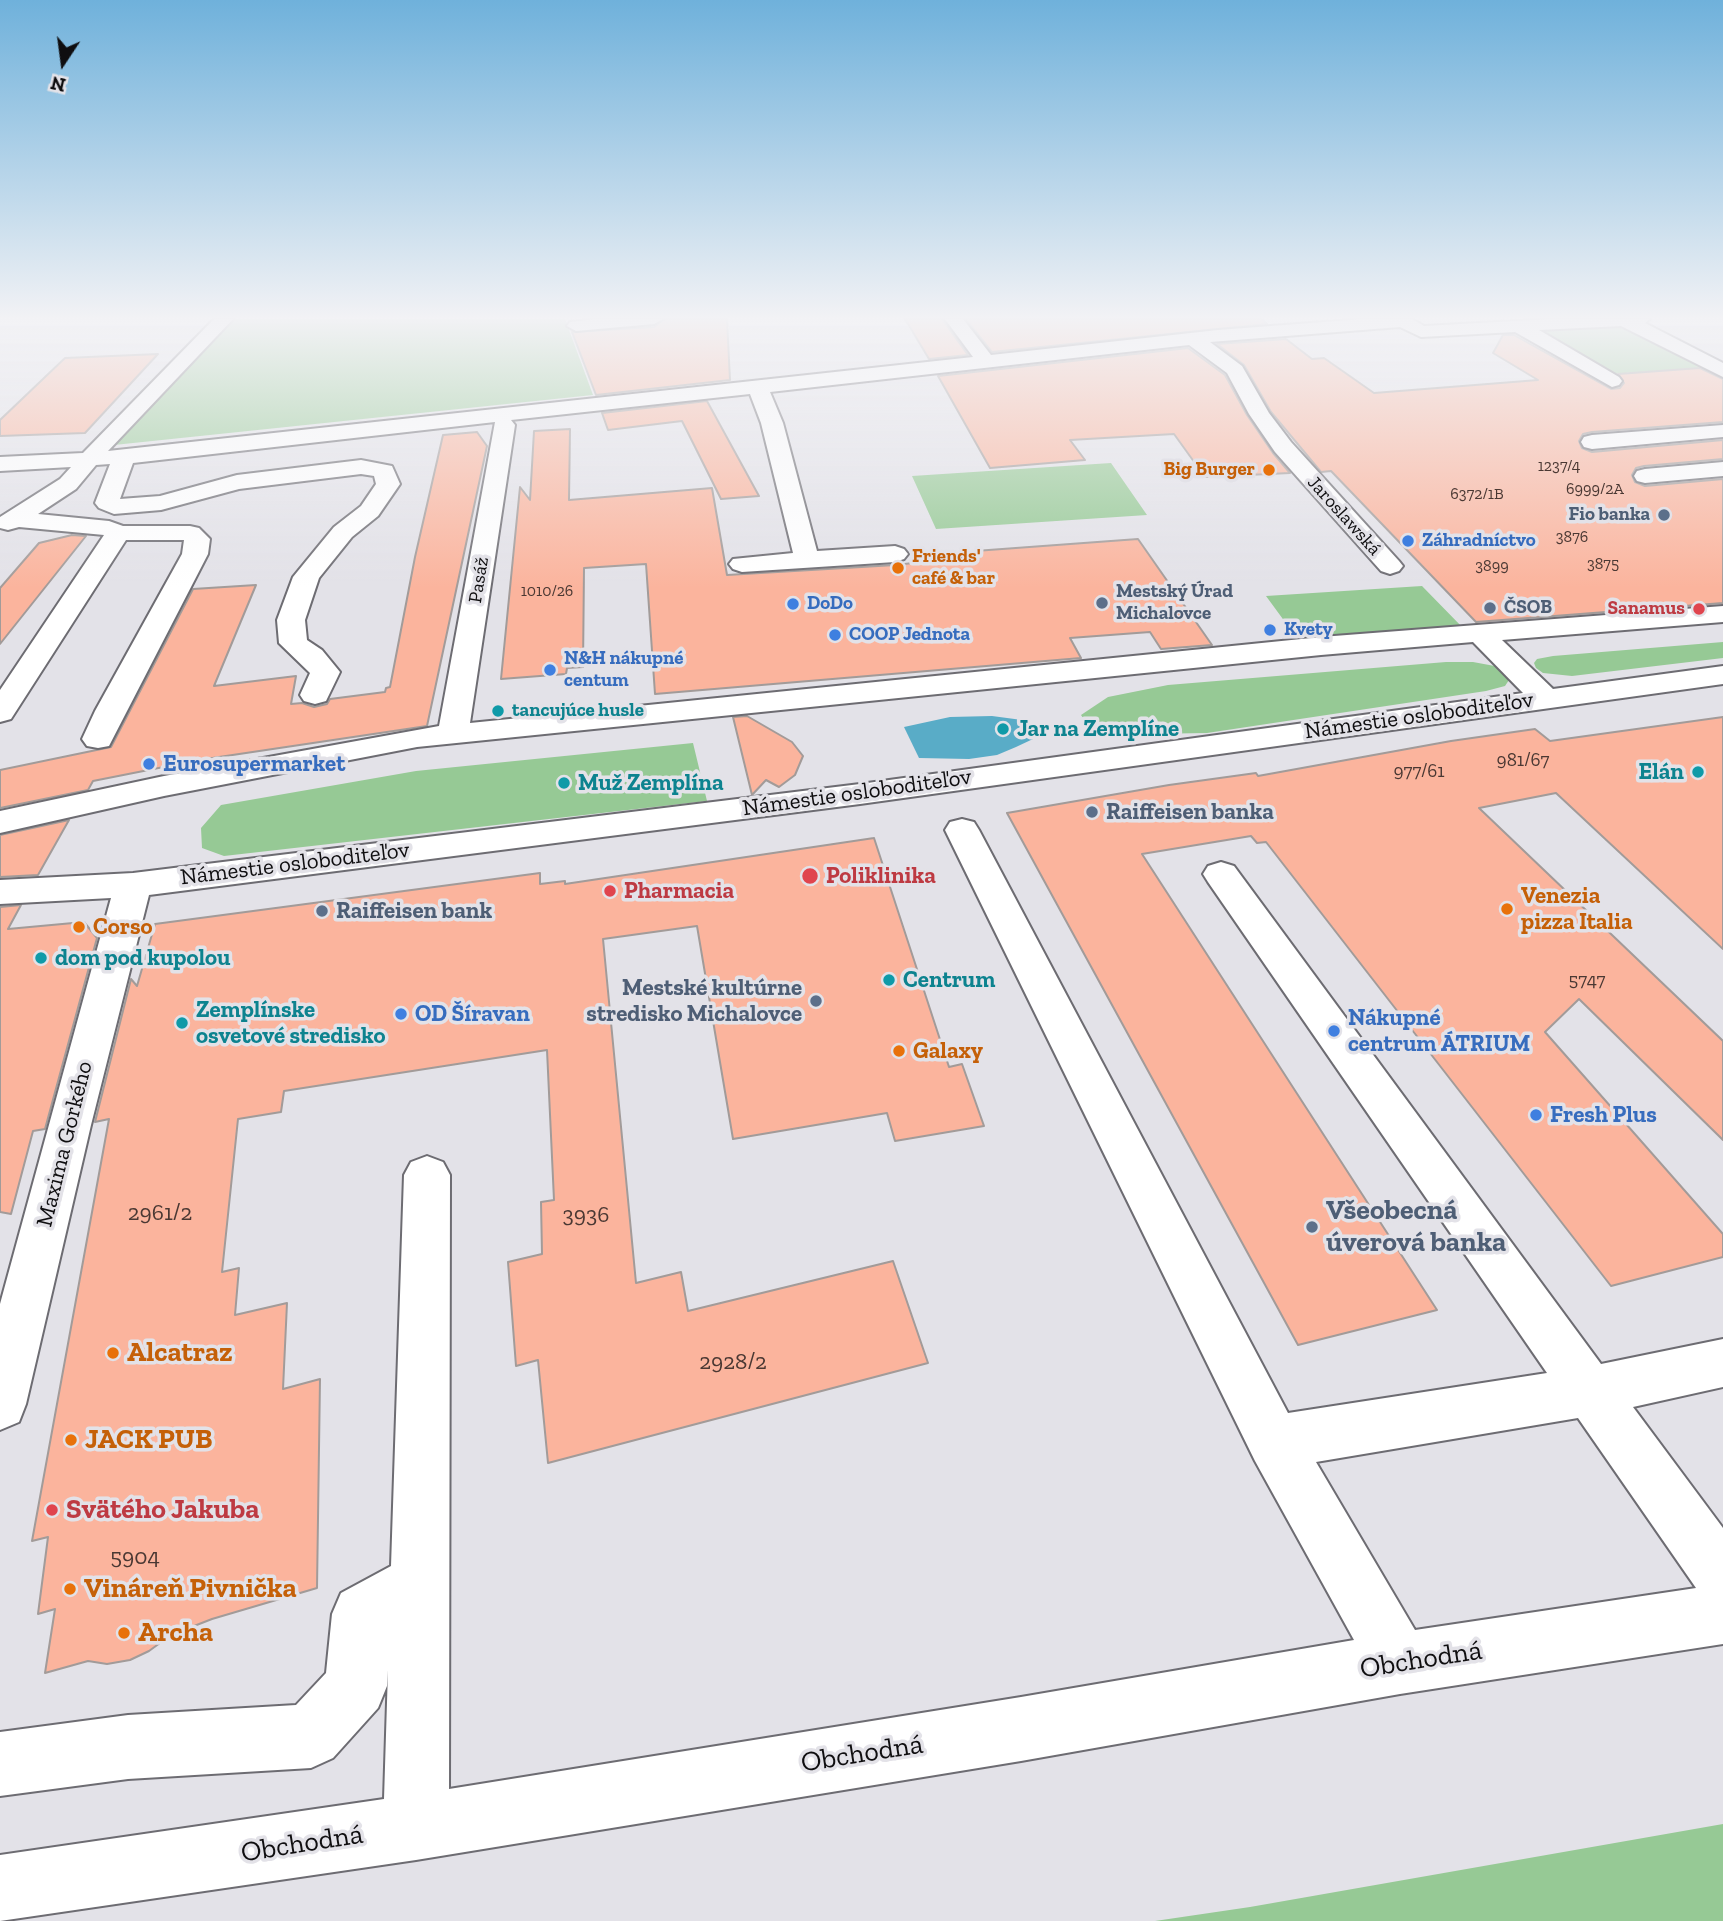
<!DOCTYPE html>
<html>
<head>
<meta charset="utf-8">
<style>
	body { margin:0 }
	#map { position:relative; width:1723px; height:1921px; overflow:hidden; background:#e3e2e8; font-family:"Zilla Slab",serif }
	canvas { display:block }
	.north { position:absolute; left:28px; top:28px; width:70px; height:70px; -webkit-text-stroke:5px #e3e2e8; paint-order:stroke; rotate:193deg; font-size:19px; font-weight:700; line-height:28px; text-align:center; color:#0f0e10 }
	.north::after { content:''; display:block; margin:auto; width:24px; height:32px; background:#0f0e10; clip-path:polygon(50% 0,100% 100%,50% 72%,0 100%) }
</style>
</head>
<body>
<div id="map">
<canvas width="1723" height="1921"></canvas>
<div class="north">N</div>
</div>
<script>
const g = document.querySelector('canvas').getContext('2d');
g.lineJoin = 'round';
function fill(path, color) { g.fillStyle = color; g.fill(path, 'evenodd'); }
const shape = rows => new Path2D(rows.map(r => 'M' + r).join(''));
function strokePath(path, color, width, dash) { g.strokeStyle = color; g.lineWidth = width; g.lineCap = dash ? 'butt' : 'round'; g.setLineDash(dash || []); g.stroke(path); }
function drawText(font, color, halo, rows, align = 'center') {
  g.font = font + ' "Zilla Slab",serif'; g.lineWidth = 7; g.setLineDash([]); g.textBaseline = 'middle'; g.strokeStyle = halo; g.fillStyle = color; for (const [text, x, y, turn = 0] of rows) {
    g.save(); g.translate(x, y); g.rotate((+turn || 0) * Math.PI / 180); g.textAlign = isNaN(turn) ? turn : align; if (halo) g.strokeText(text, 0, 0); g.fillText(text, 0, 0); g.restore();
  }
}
fill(shape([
	[235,319,565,319,593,395,114,445],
	[1627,326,1707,368,1608,374,1532,332],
	[1111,463,1147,515,936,529,912,476],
	[1422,586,1464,629,1299,641,1266,596],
	[1723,642,1723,658,1572,676,1543,673,1536,668,1534,663,1537,659,1553,656],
	[1446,662,1473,662,1500,667,1511,677,1505,686,1486,691,1207,733,1147,734,1116,731,1087,724,1081,715,1108,697,1168,685],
	[693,743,707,801,224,856,202,848,201,828,221,805,416,771],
	[1723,1824,1723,1921,1155,1921,1250,1907]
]), '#96c995');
fill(shape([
	[992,716,1022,720,1040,729,1033,739,1016,747,997,755,969,759,919,758,904,727,950,717]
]), '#59acc7');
const building = shape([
	[665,319,727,319,730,380,596,395,572,332,654,327,665,319],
	[905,319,942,319,968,355,929,359,905,319],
	[966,319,1261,319,1267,324,992,352,966,319],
	[1503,335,1514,335,1611,389,1620,388,1624,383,1618,374,1700,368,1723,379,1723,422,1592,432,1583,434,1579,441,1582,448,1592,452,1723,440,1723,459,1644,466,1636,468,1632,475,1635,482,1645,486,1723,479,1723,603,1476,622,1331,471,1321,472,1271,412,1244,365,1217,344,1286,339,1312,359,1324,358,1374,393,1538,380,1493,353,1503,335],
	[1188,348,1225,375,1247,415,1273,453,1290,473,1205,477,1174,434,1070,440,1085,460,990,468,938,376,1188,348],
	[158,354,85,433,0,436,0,420,65,358,158,354],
	[707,401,759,496,721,499,682,421,608,430,602,413,707,401],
	[570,429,569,500,712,488,727,575,895,565,977,556,975,551,1138,539,1212,645,1161,649,1150,632,1070,638,1081,658,655,694,646,564,584,568,583,667,567,668,566,674,501,679,520,487,530,500,534,431,570,429],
	[477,432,487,446,427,726,199,760,93,781,88,790,0,808,0,770,111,747,193,589,256,585,214,686,296,676,291,704,302,703,314,707,327,704,330,699,385,692,386,688,390,687,415,557,443,435,477,432],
	[72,535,86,536,0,644,0,588,39,543,72,535],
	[747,716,792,742,803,756,795,775,779,787,766,780,752,795,733,717,747,716],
	[1723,717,1723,949,1556,793,1479,808,1723,1041,1723,1140,1579,999,1545,1032,1723,1234,1723,1257,1611,1286,1266,842,1257,843,1251,836,1142,854,1437,1310,1298,1345,1007,813,1169,785,1256,773,1258,776,1451,741,1535,729,1550,741,1723,717],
	[69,820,38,875,0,877,0,835,69,820],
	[874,838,949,1067,962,1064,984,1126,895,1141,887,1113,733,1139,697,926,603,939,636,1283,681,1272,688,1311,893,1261,928,1363,548,1463,538,1360,516,1366,508,1262,542,1254,541,1202,554,1200,547,1050,284,1091,281,1112,238,1119,222,1272,239,1268,235,1315,287,1303,283,1389,320,1379,317,1588,212,1619,171,1635,149,1651,130,1660,107,1664,88,1661,45,1673,55,1609,38,1614,48,1537,32,1541,109,1119,95,1122,131,979,137,986,155,924,540,873,540,884,565,881,565,884,874,838],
	[21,905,8,929,84,922,97,938,45,1129,33,1131,11,1214,0,1212,0,907,21,905]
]);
fill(building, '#fbb49d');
strokePath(building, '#a29b99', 2);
const minor = shape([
	[214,319,233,319,108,451,973,357,945,319,963,319,991,355,1218,330,1363,319,1412,319,1424,326,1551,319,1650,319,1645,323,1723,363,1723,377,1621,326,1539,330,1619,377,1622,381,1619,385,1612,387,1515,332,1421,337,1400,327,1210,342,1242,366,1269,413,1291,442,1399,561,1403,566,1399,571,1390,574,1381,571,1275,452,1249,414,1227,373,1189,345,770,392,783,423,817,551,895,546,904,549,908,554,904,559,895,562,742,572,733,569,729,564,733,559,793,553,761,423,750,394,511,420,515,425,470,723,1321,637,1723,606,1723,622,1502,640,1553,689,1723,666,1723,684,860,804,149,895,91,1125,26,1404,19,1422,0,1430,0,1304,111,898,0,904,0,880,133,873,860,784,1523,693,1473,642,1321,655,417,747,164,796,0,833,0,811,164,776,439,726,495,422,133,463,120,499,160,496,237,475,361,460,392,466,400,484,378,516,352,537,319,578,305,620,307,640,322,650,340,672,326,701,315,704,304,701,300,695,310,673,279,643,277,620,293,577,334,527,361,506,376,484,374,476,361,474,239,489,161,510,114,514,99,508,95,503,110,464,96,465,76,489,38,514,109,521,123,526,190,526,199,528,210,539,208,554,109,746,98,748,87,746,82,739,95,711,182,554,184,540,126,540,11,719,0,722,0,690,104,535,19,527,8,530,0,528,0,517,60,479,71,467,0,471,0,457,83,453,214,319],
	[595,319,663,319,654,324,576,331,567,326,570,322,595,319],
	[1723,425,1723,437,1592,449,1584,447,1581,442,1584,437,1592,435,1723,425],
	[1723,462,1723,476,1645,483,1637,481,1634,476,1637,471,1645,469,1723,462],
	[962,819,974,822,979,830,1288,1413,1547,1373,1208,882,1203,874,1208,866,1221,862,1234,866,1601,1364,1723,1339,1723,1387,1633,1407,1723,1528,1723,1644,1400,1694,1021,1761,416,1860,0,1921,0,1855,384,1799,388,1670,387,1686,378,1708,333,1758,311,1768,128,1779,0,1796,0,1732,128,1715,296,1705,326,1673,332,1614,341,1593,391,1566,404,1175,411,1162,427,1156,443,1162,450,1175,449,1789,1021,1697,1354,1640,1255,1461,945,830,950,822,962,819],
	[1578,1418,1696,1588,1415,1630,1316,1462,1578,1418]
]);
strokePath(minor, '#6d6c72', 4);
fill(minor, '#fff');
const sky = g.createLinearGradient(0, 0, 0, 588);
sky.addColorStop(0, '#6fb1db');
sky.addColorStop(0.54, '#f2f2f5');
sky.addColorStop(1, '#f2f2f500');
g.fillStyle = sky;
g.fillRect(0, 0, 1723, 588);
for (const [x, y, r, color] of [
	[1269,470,7,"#e8710a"],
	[1664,515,7,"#5c6f8a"],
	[1408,541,7,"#3f7fe0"],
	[898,568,7,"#e8710a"],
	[1102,603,7,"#5c6f8a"],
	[793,604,7,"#3f7fe0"],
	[1490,608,7,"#5c6f8a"],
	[1699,609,7,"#e0444e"],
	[1270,630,7,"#3f7fe0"],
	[835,635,7,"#3f7fe0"],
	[550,670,7,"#3f7fe0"],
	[498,711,7,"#0f9aa8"],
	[1003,729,7,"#0f9aa8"],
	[149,764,7,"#3f7fe0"],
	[1698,772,7,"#0f9aa8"],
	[564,783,7,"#0f9aa8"],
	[1092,812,7,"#5c6f8a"],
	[810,876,9,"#e0444e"],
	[610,891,7,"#e0444e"],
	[1507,909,7,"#e8710a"],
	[322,911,7,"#5c6f8a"],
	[79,927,7,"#e8710a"],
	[41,958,7,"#0f9aa8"],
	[889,980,7,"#0f9aa8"],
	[816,1001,7,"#5c6f8a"],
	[401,1014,7,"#3f7fe0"],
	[182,1023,7,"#0f9aa8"],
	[1334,1031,7,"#3f7fe0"],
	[899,1051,7,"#e8710a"],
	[1536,1115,7,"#3f7fe0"],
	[1312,1227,7,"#5c6f8a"],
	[113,1353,7,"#e8710a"],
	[71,1440,7,"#e8710a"],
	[52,1510,7,"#e0444e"],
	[70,1589,7,"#e8710a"],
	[124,1633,7,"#e8710a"]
]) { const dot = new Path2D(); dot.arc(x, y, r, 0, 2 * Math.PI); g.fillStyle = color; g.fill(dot); strokePath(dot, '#e3e2e8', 2.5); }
drawText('16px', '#4a3833', null, [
	["1237/4",1559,466],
	["6999/2A",1595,489],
	["6372/1B",1477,494],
	["3876",1572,537],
	["3875",1603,564],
	["3899",1492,566],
	["1010/26",547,591]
]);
drawText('bold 19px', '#c56008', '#e3e2e8', [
	["Big Burger",1255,470],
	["Friends'",912,557,"left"],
	["café & bar",912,579,"left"]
], 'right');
drawText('bold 19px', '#4e5e75', '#e3e2e8', [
	["Fio banka",1650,515,"right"],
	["Mestský Úrad",1116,592],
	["Michalovce",1116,614],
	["ČSOB",1504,608]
], 'left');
drawText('19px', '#0f0e10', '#e3e2e8', [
	["Jaroslawská",1344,516,48],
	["Pasáž",479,580,-81]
]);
drawText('bold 19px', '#366cbe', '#e3e2e8', [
	["Záhradníctvo",1422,541],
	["DoDo",807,604],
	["Kvety",1284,630],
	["COOP Jednota",849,635],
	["N&H nákupné",564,659],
	["centum",564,681]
], 'left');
drawText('bold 19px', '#be3a42', '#e3e2e8', [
	["Sanamus",1685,609]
], 'right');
drawText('bold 19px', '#0d838f', '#e3e2e8', [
	["tancujúce husle",512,711]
], 'left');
drawText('19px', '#4a3833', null, [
	["981/67",1523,761],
	["977/61",1419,772],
	["5747",1587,981]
]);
drawText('23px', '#0f0e10', '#e3e2e8', [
	["Námestie osloboditeľov",1419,716,-8],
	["Námestie osloboditeľov",857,793,-8],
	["Námestie osloboditeľov",295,864,-7],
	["Maxima Gorkého",65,1144,-76]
]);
drawText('bold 23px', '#0d838f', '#e3e2e8', [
	["Jar na Zemplíne",1017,729],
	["Elán",1684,772,"right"],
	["Muž Zemplína",578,783],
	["dom pod kupolou",55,958],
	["Centrum",903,980],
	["Zemplínske",196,1010],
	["osvetové stredisko",196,1036]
], 'left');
drawText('bold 23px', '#366cbe', '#e3e2e8', [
	["Eurosupermarket",163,764],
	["OD Šíravan",415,1014],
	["Nákupné",1348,1018],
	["centrum ÁTRIUM",1348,1044],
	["Fresh Plus",1550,1115]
], 'left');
drawText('bold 23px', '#4e5e75', '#e3e2e8', [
	["Raiffeisen banka",1106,812],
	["Raiffeisen bank",336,911],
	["Mestské kultúrne",802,988,"right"],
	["stredisko Michalovce",802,1014,"right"]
], 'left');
drawText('bold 23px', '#be3a42', '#e3e2e8', [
	["Poliklinika",826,876],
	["Pharmacia",624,891]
], 'left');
drawText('bold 23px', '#c56008', '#e3e2e8', [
	["Venezia",1521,896],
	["pizza Italia",1521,922],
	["Corso",93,927],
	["Galaxy",913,1051]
], 'left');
drawText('23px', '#4a3833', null, [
	["2961/2",160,1213],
	["3936",586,1215],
	["2928/2",733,1362],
	["5904",135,1557]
]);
drawText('bold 28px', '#4e5e75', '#e3e2e8', [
	["Všeobecná",1326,1211],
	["úverová banka",1326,1243]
], 'left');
drawText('bold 28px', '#c56008', '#e3e2e8', [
	["Alcatraz",127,1353],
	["JACK PUB",85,1440],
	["Vináreň Pivnička",84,1589],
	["Archa",138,1633]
], 'left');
drawText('bold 28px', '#be3a42', '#e3e2e8', [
	["Svätého Jakuba",66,1510]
], 'left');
drawText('28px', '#0f0e10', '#e3e2e8', [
	["Obchodná",1421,1660,-9],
	["Obchodná",862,1754,-9],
	["Obchodná",302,1844,-9]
]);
</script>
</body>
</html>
